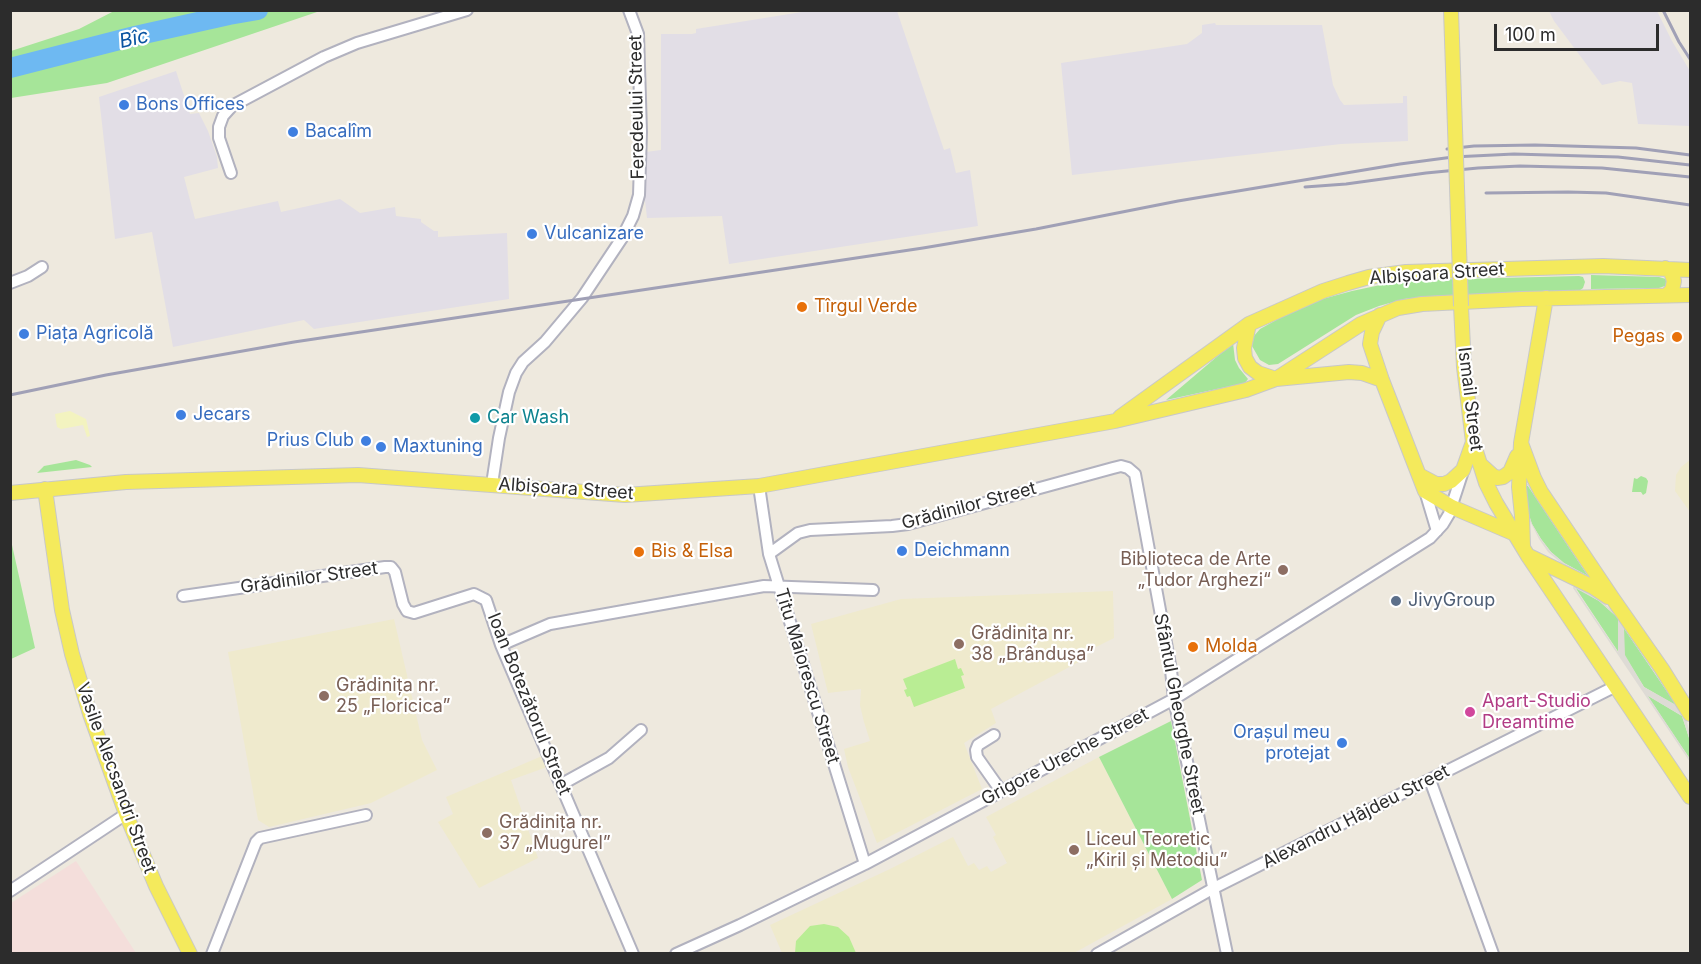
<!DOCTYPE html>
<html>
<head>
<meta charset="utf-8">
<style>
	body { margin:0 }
	#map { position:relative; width:1701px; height:964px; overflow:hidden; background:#eee9de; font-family:Inter,sans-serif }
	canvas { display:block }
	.frame { position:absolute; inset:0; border:12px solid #2c2c2c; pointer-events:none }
	.scale { position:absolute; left:1494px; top:24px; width:165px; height:27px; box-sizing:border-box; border:3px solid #2c2c2c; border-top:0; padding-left:8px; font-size:18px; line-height:21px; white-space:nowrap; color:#2c2c2c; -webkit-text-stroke:4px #fff; paint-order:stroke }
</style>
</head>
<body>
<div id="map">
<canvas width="1701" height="964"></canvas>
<div class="frame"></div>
<div class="scale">100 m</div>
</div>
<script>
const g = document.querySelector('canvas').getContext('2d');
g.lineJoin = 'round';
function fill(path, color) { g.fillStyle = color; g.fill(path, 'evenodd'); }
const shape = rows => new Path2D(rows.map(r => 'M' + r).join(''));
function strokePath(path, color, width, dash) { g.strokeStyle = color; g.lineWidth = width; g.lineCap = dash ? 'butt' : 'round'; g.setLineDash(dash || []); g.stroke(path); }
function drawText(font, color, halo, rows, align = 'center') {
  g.font = font + ' Inter,sans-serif'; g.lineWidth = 4.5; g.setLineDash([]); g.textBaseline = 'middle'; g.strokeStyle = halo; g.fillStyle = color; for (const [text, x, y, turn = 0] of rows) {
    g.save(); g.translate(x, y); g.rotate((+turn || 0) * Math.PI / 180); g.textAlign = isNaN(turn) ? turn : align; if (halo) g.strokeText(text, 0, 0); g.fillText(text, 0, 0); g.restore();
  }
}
fill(shape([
	[808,11,897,11,944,150,950,148,956,173,970,170,978,226,729,264,722,216,647,218,645,200,646,152,661,150,661,34,692,34,696,33,696,29],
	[1549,11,1657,11,1672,41,1690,71,1690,126,1638,124,1632,83,1620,81,1602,85,1554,21],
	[1215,23,1216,25,1322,25,1333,85,1340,100,1344,105,1403,103,1403,96,1407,96,1408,141,1341,144,1072,175,1061,63,1187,44,1202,33,1202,25],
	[176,71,190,114,199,113,208,131,217,157,218,168,184,177,195,219,278,201,281,212,340,199,360,213,395,207,396,216,421,219,421,222,434,231,438,231,438,237,507,233,509,299,314,329,304,320,173,347,152,232,115,239,99,97]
]), '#e2dee6');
fill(shape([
	[1690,460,1690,512,1675,491,1676,475,1681,467],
	[1113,591,1114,638,1086,652,1088,657,991,709,996,723,964,743,982,789,877,843,848,767,844,749,870,741,864,722,860,705,861,689,828,693,811,624,901,599],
	[394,619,422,740,437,770,371,803,269,827,258,820,228,652],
	[542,756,547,767,511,780,538,858,479,888,438,822,453,814,446,797],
	[1099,757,1172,899,1074,953,782,953,770,925,890,869,953,837,968,866,974,863,979,870,987,866,991,872,1007,863,993,837,996,835,986,817]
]), '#efeacd');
fill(shape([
	[76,861,136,953,11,953,11,903]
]), '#f4dedb');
fill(shape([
	[116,10,320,10,320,11,107,83,11,98,11,51,79,29],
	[1591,275,1659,277,1666,279,1667,283,1665,286,1659,288,1591,289],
	[1579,276,1583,277,1585,282,1583,288,1579,291,1431,296,1404,299,1379,306,1356,315,1278,364,1269,365,1260,360,1252,346,1254,336,1260,329,1289,313,1315,301,1352,291,1390,283,1422,280],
	[1233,343,1235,360,1239,368,1248,379,1245,383,1166,400],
	[76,460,90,465,92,467,37,473,44,466],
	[1641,476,1646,478,1648,481,1646,493,1643,495,1641,492,1632,492,1634,478,1637,479],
	[1526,486,1528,486,1588,576,1564,563,1551,552,1541,539,1532,524,1528,512],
	[10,536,35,648,11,659,10,659],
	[1575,587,1599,601,1618,618,1619,653],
	[1623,627,1677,706,1644,687,1624,655],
	[1647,695,1682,716,1690,741,1690,759],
	[1171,721,1202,880,1172,899,1099,757]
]), '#a6e599');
fill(shape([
	[70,411,86,419,90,436,87,437,83,425,61,429,57,427,55,414]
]), '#f3f3c0');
fill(shape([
	[955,659,958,669,961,668,964,675,961,676,965,688,914,707,910,696,907,697,904,690,907,689,903,679],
	[824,924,838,927,849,937,856,953,795,953,796,941,810,926]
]), '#b9ed94');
fill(shape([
	[1525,483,1528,484,1589,575,1590,578,1560,562,1548,552,1539,539,1526,513],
	[1526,485,1528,486,1588,576,1564,563,1551,552,1541,539,1532,524,1528,512],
	[1574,585,1595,596,1615,613,1675,699,1687,722,1690,734,1690,741,1682,716,1648,696,1690,759,1690,762,1573,588],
	[1575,588,1599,601,1618,618,1618,652],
	[1624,628,1676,705,1644,687,1625,655]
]), '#dedbd5');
strokePath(shape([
	[225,10,229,15]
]), '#6eb9f2', 3);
strokePath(shape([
	[10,68,135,36,229,15,258,10]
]), '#6eb9f2', 20);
const minor = shape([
	[231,173,219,138,219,127,223,116,232,106,324,57,357,43,467,10],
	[10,283,28,276,42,267],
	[492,484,499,438,509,392,516,373,523,362,545,342,582,298,622,238,633,216,639,195,641,132,638,34,629,10],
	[759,486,769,554,865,864],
	[1425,491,1437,531],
	[769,554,798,533,810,530,892,526,908,524,1113,468,1121,466,1128,468,1135,474,1171,670,1174,699,1227,954],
	[183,596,385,567,391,567,395,572,403,604,407,611,414,613,474,594,486,600,501,645,633,954],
	[501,645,550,624,764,586,873,590],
	[994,735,978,745,976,750,977,757,1001,791],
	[1430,780,1493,954],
	[562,784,609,758,641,730],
	[10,891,126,814],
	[212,954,256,842,260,838,366,815],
	[676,954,740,925,865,864,1174,699,1430,538,1443,524,1449,514,1463,471],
	[1097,954,1214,888,1616,686]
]);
const major = shape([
	[1665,268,1671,272,1674,281,1672,290,1667,295],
	[1461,306,1464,367,1473,442,1486,483,1496,503,1528,556,1690,797],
	[1380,315,1372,332,1370,344,1382,380,1425,491,1452,507,1515,534],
	[1249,324,1244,348,1245,358,1250,367,1258,373,1276,379,1349,372,1362,373,1382,380],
	[1120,417,1249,324,1323,291,1348,283,1369,277,1406,272,1603,266,1690,270],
	[1521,443,1534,478,1541,492,1613,599,1662,669,1690,714],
	[1481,465,1492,475,1497,478,1503,477,1510,472,1517,456],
	[1419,475,1436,484,1444,484,1451,481,1463,470,1473,442],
	[45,489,62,610,72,654,90,714,126,814,156,886,190,954],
	[10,493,126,482,358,475,625,495,759,486,1115,421,1246,390,1276,379,1361,324,1398,308,1422,304,1522,299,1690,295],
	[1523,546,1522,516,1519,487,1521,443,1546,298],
	[1529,556,1593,587,1608,597]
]);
strokePath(minor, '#b2b2bf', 14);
strokePath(major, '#c8c8c8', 16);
strokePath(minor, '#fff', 10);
strokePath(major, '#f4ea5c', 14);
strokePath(shape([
	[1663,10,1679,42,1690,59],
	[1447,149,1474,146,1535,145,1636,148,1690,155],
	[1305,187,1346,184,1426,173,1478,168,1520,166,1602,168,1690,177],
	[1486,193,1568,192,1606,193,1690,205],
	[10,395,106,375,294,342,923,248,1036,229,1178,201,1400,164,1453,157,1514,154,1618,157,1690,165]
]), '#a0a0b6', 3);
const majorBridge = shape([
	[1451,10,1461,306]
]);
strokePath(majorBridge, '#c8c8c8', 16, []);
strokePath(majorBridge, '#f4ea5c', 14);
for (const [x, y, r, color] of [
	[124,105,6,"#3f7fe0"],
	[293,132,6,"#3f7fe0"],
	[532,234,6,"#3f7fe0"],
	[802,307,6,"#e8710a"],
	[24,334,6,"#3f7fe0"],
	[1677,337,6,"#e8710a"],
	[181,415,6,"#3f7fe0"],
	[475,418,6,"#0f9aa8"],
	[366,441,6,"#3f7fe0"],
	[381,447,6,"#3f7fe0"],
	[902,551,6,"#3f7fe0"],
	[639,552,6,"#e8710a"],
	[1283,570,6,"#8d6e63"],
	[1396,601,6,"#5c6f8a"],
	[959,644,6,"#8d6e63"],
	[1193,647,6,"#e8710a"],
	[324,696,6,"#8d6e63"],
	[1470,712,6,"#d1479c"],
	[1342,743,6,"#3f7fe0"],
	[487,833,6,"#8d6e63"],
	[1074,850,6,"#8d6e63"]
]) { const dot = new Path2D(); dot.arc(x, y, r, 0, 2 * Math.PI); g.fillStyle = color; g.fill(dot); strokePath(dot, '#fff', 2); }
drawText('18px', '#366cbe', '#fff', [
	["Bons Offices",136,105],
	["Bacalîm",305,132],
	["Vulcanizare",544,234],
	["Piața Agricolă",36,334],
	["Jecars",193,415],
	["Prius Club",354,441,"right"],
	["Maxtuning",393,447],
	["Deichmann",914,551],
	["Orașul meu",1330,733,"right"],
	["protejat",1330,754,"right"]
], 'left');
drawText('18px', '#2c2c2c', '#fff', [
	["Feredeului Street",637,107,-91],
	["Albișoara Street",1437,274,-4],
	["Ismail Street",1470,399,83],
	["Albișoara Street",566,489,4],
	["Grădinilor Street",969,506,-15],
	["Grădinilor Street",309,578,-8],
	["Titu Maiorescu Street",807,676,73],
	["Ioan Botezătorul Street",529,704,68],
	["Sfântul Gheorghe Street",1179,714,79],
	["Grigore Ureche Street",1065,757,-28],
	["Vasile Alecsandri Street",116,778,70],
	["Alexandru Hâjdeu Street",1356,817,-27]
]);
drawText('18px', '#c56008', '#fff', [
	["Tîrgul Verde",814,307],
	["Pegas",1665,337,"right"],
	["Bis & Elsa",651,552],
	["Molda",1205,647]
], 'left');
drawText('18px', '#0d838f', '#fff', [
	["Car Wash",487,418]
], 'left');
drawText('18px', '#785e54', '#fff', [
	["Biblioteca de Arte",1271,560,"right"],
	["„Tudor Arghezi“",1271,581,"right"],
	["Grădinița nr.",971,634],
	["38 „Brândușa”",971,655],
	["Grădinița nr.",336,686],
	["25 „Floricica”",336,707],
	["Grădinița nr.",499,823],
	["37 „Mugurel”",499,844],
	["Liceul Teoretic",1086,840],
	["„Kiril și Metodiu”",1086,861]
], 'left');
drawText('18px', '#4e5e75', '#fff', [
	["JivyGroup",1408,601]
], 'left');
drawText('18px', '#b23c85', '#fff', [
	["Apart-Studio",1482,702],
	["Dreamtime",1482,723]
], 'left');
drawText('italic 20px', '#0a54a1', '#fff', [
	["Bîc",134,39,-13]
]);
</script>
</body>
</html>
